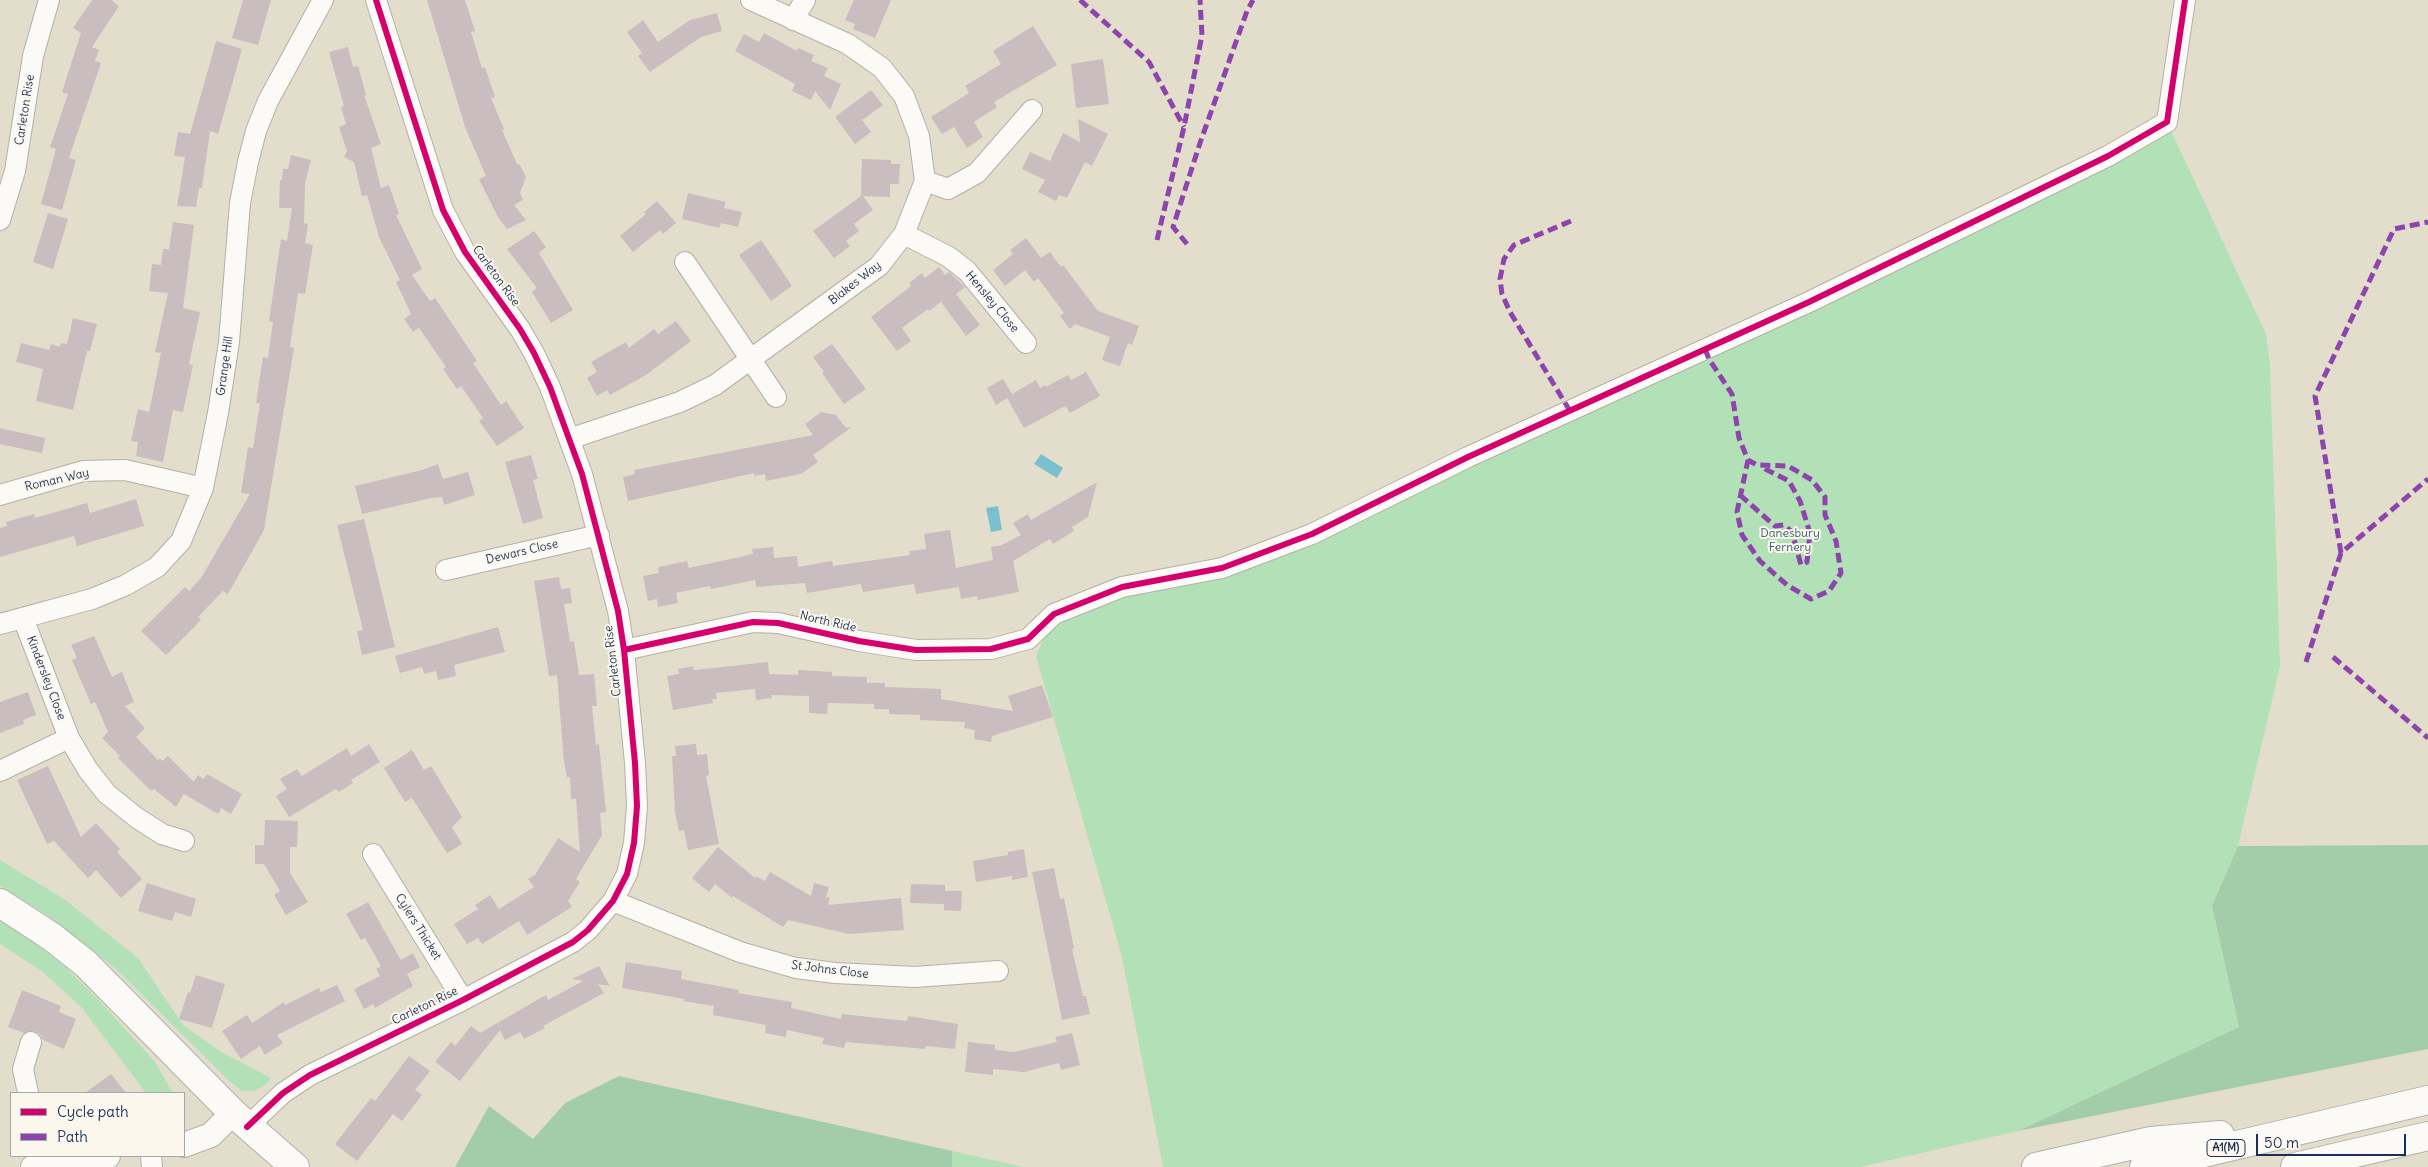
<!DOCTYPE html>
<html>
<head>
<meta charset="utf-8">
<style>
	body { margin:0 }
	#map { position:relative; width:2428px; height:1167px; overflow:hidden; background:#e3decc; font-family:Delius,sans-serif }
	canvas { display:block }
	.legend { position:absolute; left:10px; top:1092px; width:175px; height:65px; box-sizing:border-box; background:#fbf7ec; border:1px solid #a1a7b3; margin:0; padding:6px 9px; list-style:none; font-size:15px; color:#1b2f5e }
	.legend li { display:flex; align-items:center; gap:10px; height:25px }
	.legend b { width:25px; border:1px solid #a1a7b3 }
	.scale { position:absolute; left:2256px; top:1134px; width:150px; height:22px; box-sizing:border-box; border:2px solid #1b2f5e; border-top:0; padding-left:6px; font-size:15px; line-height:18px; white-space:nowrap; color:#1b2f5e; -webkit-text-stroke:4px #fbf7ec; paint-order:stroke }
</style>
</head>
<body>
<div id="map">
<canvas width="2428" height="1167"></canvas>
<ul class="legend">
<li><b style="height:6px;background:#d6006c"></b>Cycle path</li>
<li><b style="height:6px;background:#8e44ad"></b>Path</li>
</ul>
<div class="scale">50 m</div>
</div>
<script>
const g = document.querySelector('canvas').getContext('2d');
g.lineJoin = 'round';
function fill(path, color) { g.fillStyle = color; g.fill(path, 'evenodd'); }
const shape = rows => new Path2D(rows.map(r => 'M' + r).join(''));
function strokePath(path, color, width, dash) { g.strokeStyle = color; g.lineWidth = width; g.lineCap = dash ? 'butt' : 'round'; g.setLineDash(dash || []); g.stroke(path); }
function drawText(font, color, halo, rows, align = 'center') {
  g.font = font + ' Delius,sans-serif'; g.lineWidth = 4; g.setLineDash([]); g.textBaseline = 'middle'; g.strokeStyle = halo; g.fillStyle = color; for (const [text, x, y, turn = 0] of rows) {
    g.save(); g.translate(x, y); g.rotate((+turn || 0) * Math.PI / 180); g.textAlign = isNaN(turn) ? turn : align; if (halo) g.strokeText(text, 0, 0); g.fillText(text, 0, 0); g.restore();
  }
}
fill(shape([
	[2167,122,2266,334,2270,367,2280,666,2238,846,2212,906,2239,1027,2018,1131,1860,1167,1163,1167,1122,957,1036,656,1054,614,1222,568],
	[0,860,64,899,138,958,183,1025,221,1052,271,1078,265,1085,254,1091,242,1091,227,1079,116,969,47,915,0,886],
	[0,919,17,929,64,966,96,997,155,1062,173,1093,146,1093,82,1008,43,972,0,944],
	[952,1151,1024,1167,952,1167]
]), '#b2e0b7');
fill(shape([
	[2428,845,2428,1049,2018,1131,2239,1027,2212,906,2238,846],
	[619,1076,952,1151,952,1167,455,1167,489,1106,533,1139,565,1103]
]), '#a3cda8');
fill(shape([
	[1041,454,1063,468,1057,478,1034,464],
	[998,506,1002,530,991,532,986,508]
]), '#7bc1cd');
fill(shape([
	[92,0,111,0,119,6,92,47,99,50,95,61,101,63,69,158,76,160,62,210,41,204,56,149,50,147,68,94,62,92,81,33,73,28],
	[243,0,271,0,258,45,232,38],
	[427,0,465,0,475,31,471,32,482,68,485,67,495,97,491,98,504,129,502,130,517,164,520,165,526,177,520,193,523,200,514,205,526,220,507,229,498,217,479,179,486,176,465,127],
	[854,0,891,0,875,38,853,29,855,24,845,20],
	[717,13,722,31,701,37,650,72,638,56,642,53,627,32,643,20,658,42,690,20],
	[1033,26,1057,65,994,102,997,107,974,122,983,137,967,148,954,127,942,134,931,117,969,93,965,86,1001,64,993,51],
	[764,33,797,51,798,48,814,55,811,61,828,68,824,76,841,84,830,110,815,91,811,100,792,91,795,84,735,51,744,34,759,42],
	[216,41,242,49,218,134,210,131,202,188,199,188,196,207,177,206,185,157,174,156,178,132,190,134],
	[348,47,353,67,358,66,366,95,364,95,381,144,371,148,381,188,389,185,399,214,396,215,422,269,412,275,430,301,435,298,477,361,473,363,501,405,506,401,524,428,497,446,479,421,483,418,461,386,457,389,443,369,446,367,419,328,413,332,404,319,411,314,396,282,400,280,379,237,367,195,362,196,354,162,344,157,347,151,339,127,346,124,341,107,344,106,329,52],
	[1103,59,1109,104,1076,108,1071,64],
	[871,90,883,105,862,120,871,132,855,144,835,117],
	[1078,119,1108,134,1092,166,1085,162,1067,198,1059,195,1056,201,1038,192,1045,180,1022,169,1030,152,1050,161,1063,133,1080,142],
	[291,155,311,160,305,183,304,223,308,224,305,243,313,245,305,294,298,293,290,347,294,348,264,530,228,594,223,591,198,617,201,620,166,655,141,631,185,587,189,591,201,578,250,494,241,493,248,447,253,448,260,403,256,403,263,357,268,358,273,322,269,321,281,239,287,241,292,208,279,208,280,180,282,180,283,169,288,169],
	[862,159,891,160,891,164,900,164,899,184,890,184,890,197,863,196,873,210,854,224,859,231,846,241,850,246,834,258,813,231,861,196],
	[688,193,726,202,724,208,742,212,738,227,721,223,719,228,682,219],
	[657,201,676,223,663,234,660,230,633,252,620,236,646,214,644,212],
	[48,213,68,219,53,269,33,262],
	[173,222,194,225,183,308,200,312,189,364,193,365,183,412,173,410,163,462,136,456,138,442,131,441,138,409,149,412,161,353,155,352,168,293,149,291,152,264,161,265,163,249,169,249],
	[534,231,546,247,539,253,573,310,551,323,532,292,537,288,507,249],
	[1026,238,1041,258,1050,252,1061,267,1063,265,1098,311,1139,326,1132,345,1128,343,1120,366,1102,360,1110,337,1075,324,1070,329,1060,316,1064,313,1038,278,1034,282,1025,270,1005,286,993,270,1013,254,1010,250],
	[761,240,792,286,771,301,739,255],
	[939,267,945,275,949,272,965,287,956,294,980,325,966,336,941,302,929,311,928,309,902,328,911,341,897,351,871,317,911,286,909,283,922,273,925,278],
	[73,318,97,324,90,351,87,351,73,410,36,401,43,369,16,362,21,343,49,350,51,344,60,347,61,343,67,344],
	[676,321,691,341,646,375,610,395,607,390,597,396,587,378,597,372,591,362,626,342,629,348,654,329,658,334],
	[832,344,866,389,844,404,822,373,824,372,813,357],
	[1086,372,1100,396,1070,413,1065,406,1024,428,1007,398,996,405,987,388,1003,379,1012,394,1036,380,1040,388,1045,385,1046,387,1068,375,1071,380],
	[821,412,836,415,846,428,852,427,813,455,818,462,801,474,766,481,765,474,754,476,754,473,628,501,623,477,635,474,634,470,813,435,805,424],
	[0,428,45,438,42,453,0,444],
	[531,455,538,479,533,480,543,518,523,524,505,462],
	[438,464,443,479,468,472,475,495,444,505,442,497,431,498,362,514,355,486,422,470],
	[1097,482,1088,517,1072,527,1074,531,1053,544,1050,539,1013,561,1019,592,978,600,977,596,961,599,959,587,916,594,914,584,863,592,861,584,807,593,805,583,756,587,755,580,711,589,710,586,676,593,678,603,658,607,657,599,648,601,643,576,659,573,658,567,687,561,689,568,753,554,752,549,773,547,774,558,797,556,798,567,832,561,833,566,910,555,909,551,926,549,924,534,950,530,956,568,993,560,991,547,1002,545,1021,535,1013,523,1028,514,1031,520],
	[136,499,144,526,77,546,74,536,0,557,0,528,7,526,6,522,34,514,35,518,87,503,90,513],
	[364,519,395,647,362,655,357,631,363,630,337,525],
	[559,577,561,589,570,588,572,603,564,604,570,642,574,641,579,675,594,674,597,706,592,706,596,745,599,744,606,812,600,813,602,835,576,879,580,882,568,901,572,907,527,935,519,921,482,944,478,938,467,944,454,924,478,909,475,905,490,895,499,909,534,887,528,879,535,875,558,838,580,852,576,799,571,799,570,777,567,777,564,762,557,675,549,676,534,581],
	[498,627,505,652,454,665,456,676,438,680,436,671,424,674,422,667,400,673,395,656],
	[94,636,112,677,122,672,134,702,125,706,145,728,136,737,158,760,160,758,162,761,168,756,194,782,198,775,204,779,207,774,242,794,231,814,219,807,221,810,218,814,184,794,176,807,154,789,151,791,118,758,120,756,102,738,108,732,95,702,91,704,72,660,77,658,71,645],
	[768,662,769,674,798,675,798,670,832,672,832,676,867,677,867,683,885,683,885,687,941,689,941,699,1013,711,1008,696,1042,685,1053,717,992,736,991,742,974,739,975,730,964,728,965,722,920,720,920,715,889,714,889,709,874,709,874,704,828,703,827,714,809,713,809,696,771,695,772,698,756,700,755,689,716,693,717,699,712,699,713,703,673,710,667,676,679,674,678,669,693,666,694,670],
	[28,692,36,715,23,720,24,724,0,733,0,702],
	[369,744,380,762,351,780,353,783,339,792,336,789,289,817,276,796,287,789,280,779,297,769,302,776,347,748,351,756],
	[696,744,697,755,707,754,709,775,706,776,719,844,688,850,684,830,679,831,675,812,672,756,676,756,675,746],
	[412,750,424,770,431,766,462,817,452,827,462,844,447,853,412,798,405,802,384,768],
	[48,766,81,837,96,823,120,849,117,852,142,879,121,898,96,870,88,878,54,841,47,844,17,780],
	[265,820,298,821,297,847,290,847,290,873,308,902,286,915,274,895,280,891,264,864,255,864,255,845,264,845],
	[718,847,755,878,756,876,765,881,770,872,811,896,814,883,829,887,826,897,830,898,828,905,901,898,904,930,849,934,788,920,783,927,733,896,732,898,715,884,709,892,692,878],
	[1024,849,1028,877,1012,880,1012,876,976,882,973,861,1008,855,1008,852],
	[1054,868,1060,899,1064,898,1074,948,1072,949,1083,996,1086,996,1090,1014,1062,1020,1032,872],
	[147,883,196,899,191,917,175,912,172,921,138,911],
	[911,884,945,885,945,891,962,891,961,911,944,910,944,904,910,903],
	[368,902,401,960,413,953,420,967,407,974,413,986,375,1008,373,1004,364,1009,354,989,380,976,376,969,381,966,365,938,361,940,346,914],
	[626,962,682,971,681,979,739,990,738,993,792,1002,791,1008,841,1019,842,1014,907,1021,908,1016,958,1024,955,1049,926,1046,925,1049,846,1042,844,1048,822,1044,824,1038,787,1030,786,1037,765,1033,766,1025,713,1015,714,1006,684,1001,684,999,622,988],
	[599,966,610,986,598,984,604,993,543,1026,545,1028,524,1039,520,1032,505,1040,500,1030,460,1081,435,1062,451,1042,455,1046,471,1026,480,1033,546,995,548,1000,583,981,572,979],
	[196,975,225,984,212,1028,179,1019,188,992,190,993],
	[337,985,345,1001,277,1035,283,1043,265,1055,260,1046,241,1059,222,1031,247,1015,252,1023,284,1002,285,1005,319,988,321,992],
	[22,990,61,1006,59,1012,76,1019,64,1049,43,1040,40,1034,35,1031,24,1033,8,1027],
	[1072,1033,1080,1065,1061,1070,1059,1063,1024,1072,993,1069,993,1075,965,1072,968,1042,995,1045,995,1050,1014,1052,1057,1042,1055,1037],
	[409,1056,430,1071,415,1090,422,1095,402,1121,393,1114,357,1161,335,1144,371,1098,375,1101],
	[111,1074,126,1093,85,1093]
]), '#cabdbf');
const minor = shape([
	[793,20,805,0],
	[925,181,948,189,977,173,1032,110],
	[0,220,15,171,33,56,49,0],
	[904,234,949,257,967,271,1026,343],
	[685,262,776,397],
	[569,439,680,402,715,385,879,266,904,234,925,181,919,136,904,96,882,68,848,44,751,0],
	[0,495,83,471,125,470,203,488],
	[446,570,599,535],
	[23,618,69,738,88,770,107,794,137,818,162,834,184,841],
	[0,624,92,599,126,585,157,567,181,541,203,488,218,413,229,342,240,203,248,162,256,131,268,101,323,0],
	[624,650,753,622,778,623,859,641,916,650,991,649,1028,639,1054,614,1122,587,1222,568,1312,534,1468,457,1809,302,2108,156,2167,122,2185,0],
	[0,771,69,738],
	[373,854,463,1000],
	[613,901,740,952,796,968,835,973,915,977,998,971],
	[28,1093,23,1069,31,1042],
	[247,1127,283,1093,310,1075,463,1000,573,942,588,930,613,901,627,874,634,843,637,806,635,763,624,650,618,611,582,474,550,387,534,353,520,329,465,252,443,210,376,0],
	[151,1156,152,1167]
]);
const tertiary = shape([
	[184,1145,211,1135,233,1113],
	[33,1167,108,1156]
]);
const secondary = shape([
	[0,903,52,937,86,964,233,1113,295,1167]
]);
const motorway = shape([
	[2036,1167,2151,1141,2220,1135],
	[2144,1167,2428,1100],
	[2295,1167,2428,1136]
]);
strokePath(minor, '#b1b0a9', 22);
strokePath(tertiary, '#b1b0a9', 26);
strokePath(secondary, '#b1b0a9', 30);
strokePath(motorway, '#b1b0a9', 30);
strokePath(minor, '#fbfaf7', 20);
strokePath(tertiary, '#fbfaf7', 24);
strokePath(secondary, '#fbfaf7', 28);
strokePath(motorway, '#fbfaf7', 28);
strokePath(shape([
	[1080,0,1149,62,1184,127],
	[1157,240,1184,127,1202,35,1200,0],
	[1187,244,1173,227,1200,143,1247,11,1253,0],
	[1705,349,1709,359,1732,394,1739,438,1748,460,1737,512,1742,535,1760,561,1787,585,1811,599,1829,591,1841,573,1836,541,1825,515,1825,497,1812,480,1788,466,1757,465,1748,460],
	[1570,411,1510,312,1502,294,1500,279,1504,259,1514,245,1571,221],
	[1740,495,1775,526,1784,525,1792,532,1801,565,1807,562,1810,533,1800,501,1789,481,1761,467],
	[2341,553,2315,396,2394,229,2428,222],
	[2333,657,2428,738],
	[2306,662,2341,553,2428,479]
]), '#8e44ad', 5, [10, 5]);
strokePath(shape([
	[624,650,753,622,778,623,859,641,916,650,991,649,1028,639,1054,614,1122,587,1222,568,1312,534,1468,457,1809,302,2108,156,2167,122,2185,0],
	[247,1127,283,1093,310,1075,463,1000,573,942,588,930,613,901,627,874,634,843,637,806,635,763,624,650,618,611,582,474,550,387,534,353,520,329,465,252,443,210,376,0]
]), '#d6006c', 6);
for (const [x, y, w] of [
	[2226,1148,38]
]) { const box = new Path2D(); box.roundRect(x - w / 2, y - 8.5, w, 17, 4); g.fillStyle = '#fbf7ec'; g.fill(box); strokePath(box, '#1b2f5e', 1); }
drawText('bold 11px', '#1b2f5e', null, [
	["A1(M)",2226,1148]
]);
drawText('12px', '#1b2f5e', '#fbf7ec', [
	["Carleton Rise",25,110,-81],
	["Carleton Rise",496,276,54],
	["Blakes Way",855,283,-38],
	["Hensley Close",992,302,50],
	["Grange Hill",225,366,-82],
	["Roman Way",57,480,-13],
	["Dewars Close",522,552,-13],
	["North Ride",828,622,13],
	["Carleton Rise",613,661,-97],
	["Kindersley Close",46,678,69],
	["Cylers Thicket",418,927,58],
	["St Johns Close",830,970,7],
	["Carleton Rise",425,1006,-26]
]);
drawText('12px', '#375c70', '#fbf7ec', [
	["Danesbury",1790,534],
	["Fernery",1790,548]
]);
</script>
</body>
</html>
